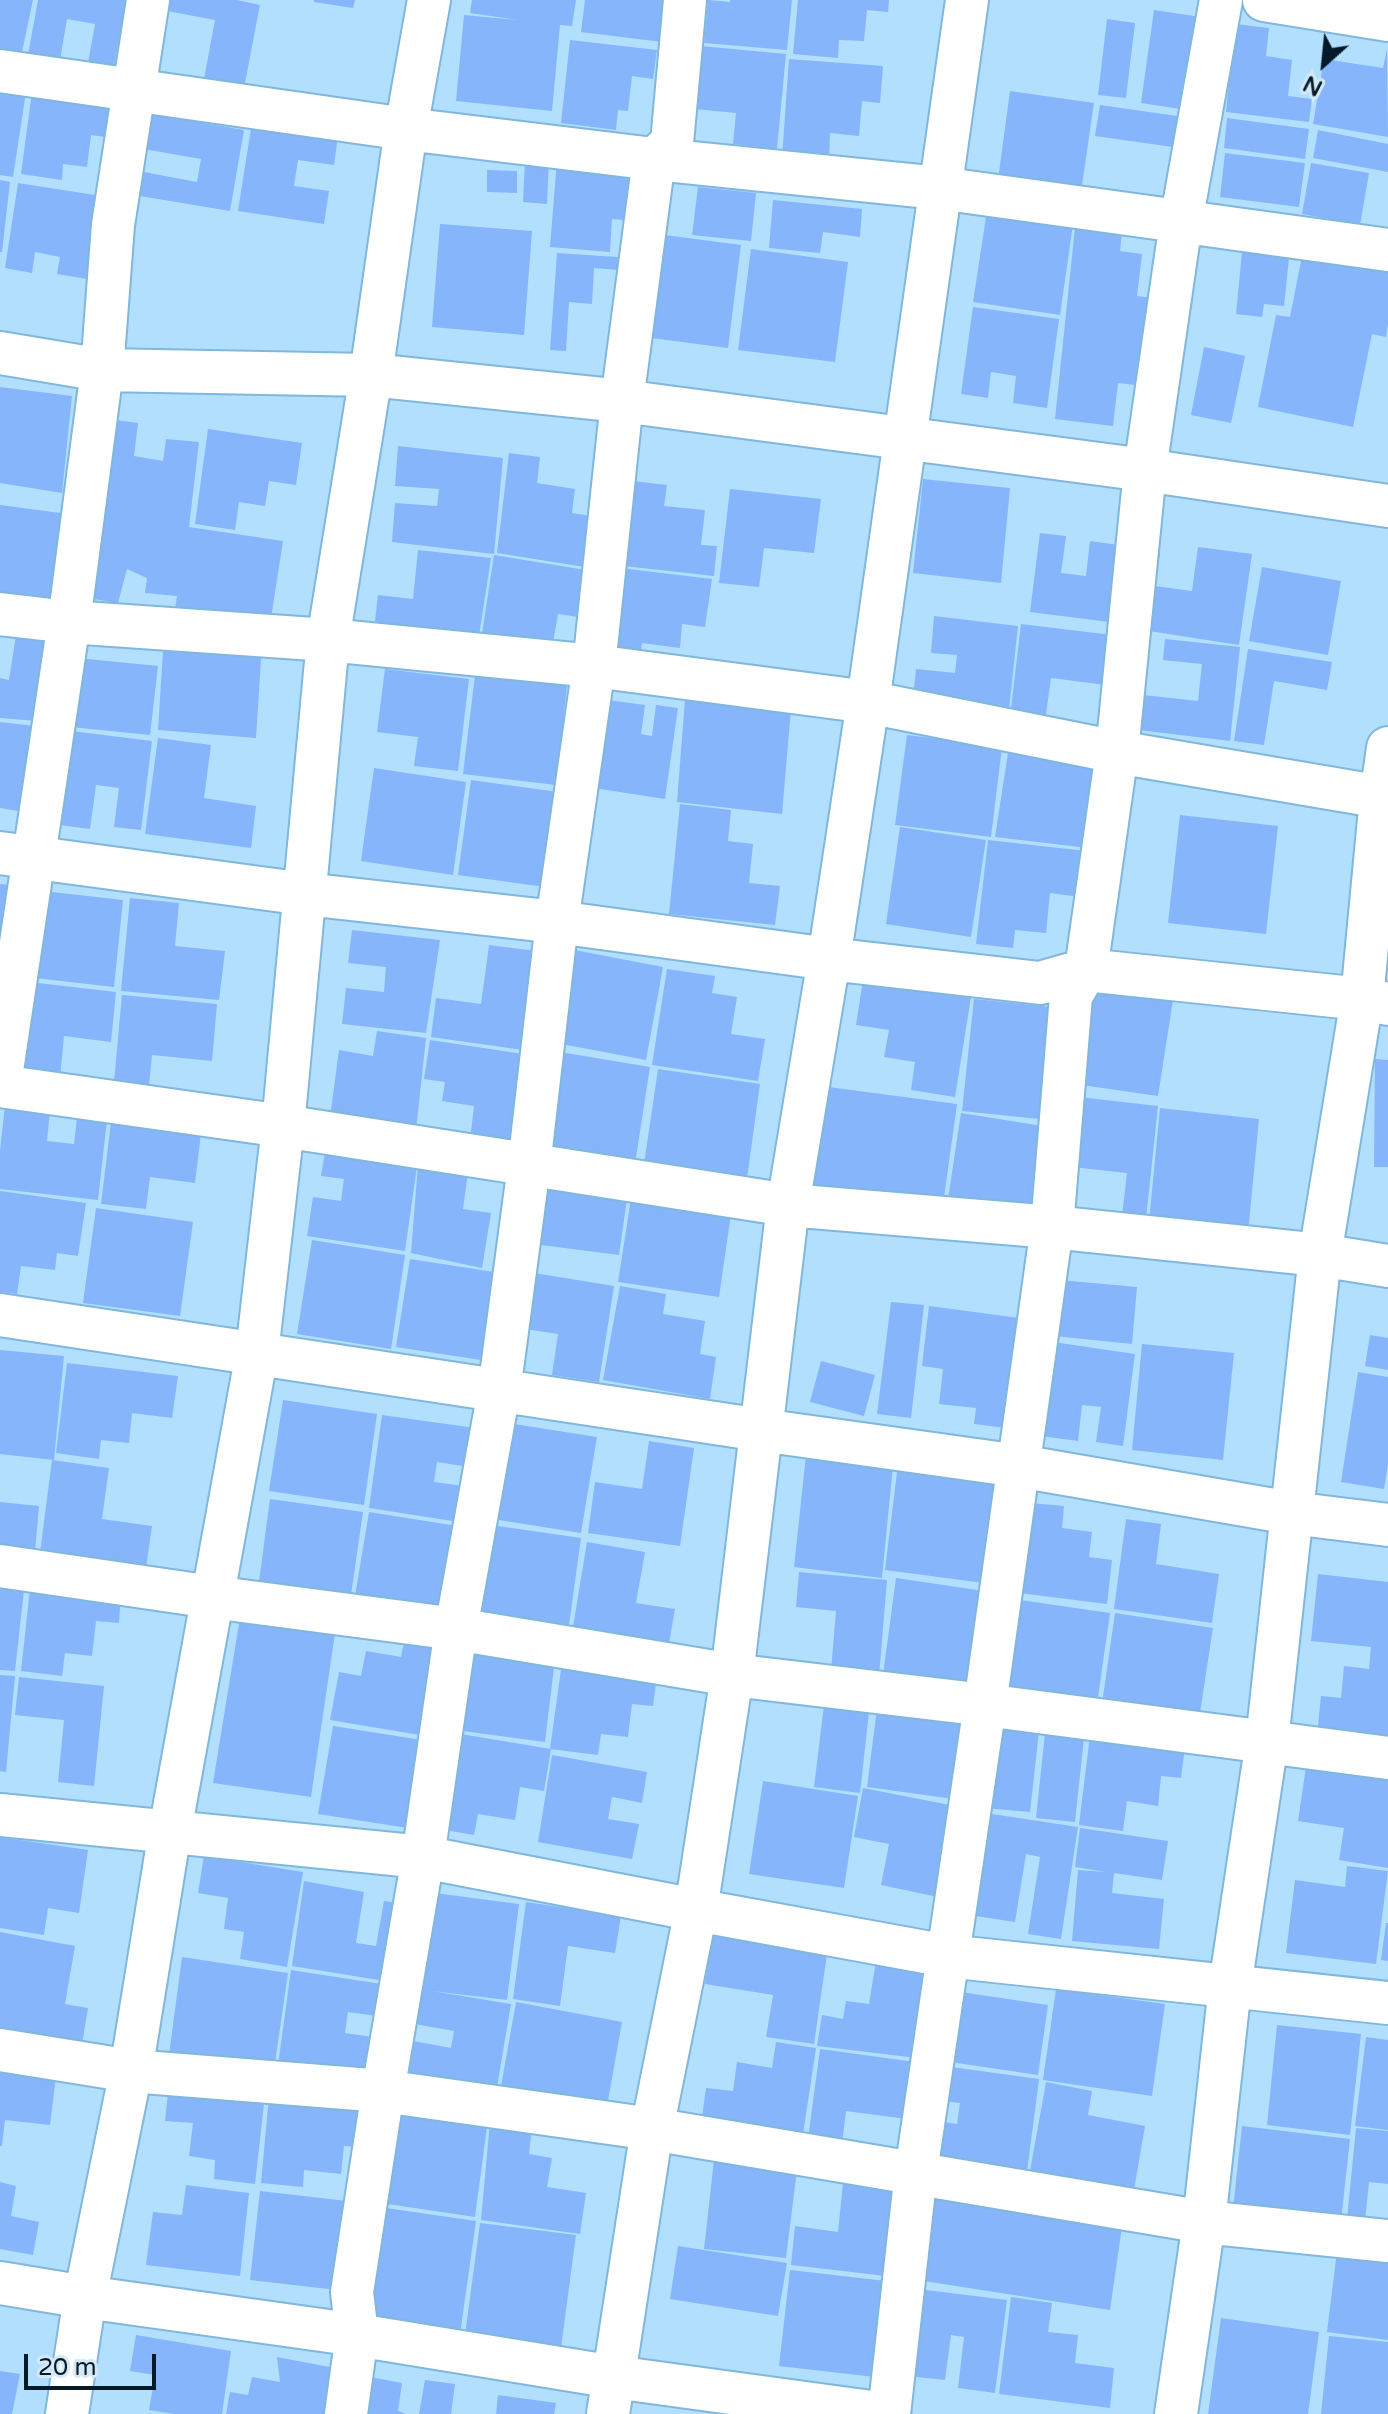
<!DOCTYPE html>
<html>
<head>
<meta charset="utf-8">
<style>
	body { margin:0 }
	#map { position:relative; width:1388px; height:2414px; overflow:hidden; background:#b2dffd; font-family:"Varela Round",sans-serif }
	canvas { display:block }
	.north { position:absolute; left:1284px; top:24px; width:80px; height:80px; -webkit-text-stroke:6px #d3e9f8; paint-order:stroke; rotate:207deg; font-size:22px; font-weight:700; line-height:32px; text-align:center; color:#041a28 }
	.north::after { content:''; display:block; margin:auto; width:28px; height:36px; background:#041a28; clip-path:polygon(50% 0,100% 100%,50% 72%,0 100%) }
	.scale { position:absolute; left:24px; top:2354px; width:132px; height:36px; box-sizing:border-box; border:4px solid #041a28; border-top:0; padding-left:10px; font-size:24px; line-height:28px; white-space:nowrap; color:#041a28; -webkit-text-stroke:6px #d3e9f8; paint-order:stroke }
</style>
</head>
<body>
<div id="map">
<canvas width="1388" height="2414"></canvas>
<div class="north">N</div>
<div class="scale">20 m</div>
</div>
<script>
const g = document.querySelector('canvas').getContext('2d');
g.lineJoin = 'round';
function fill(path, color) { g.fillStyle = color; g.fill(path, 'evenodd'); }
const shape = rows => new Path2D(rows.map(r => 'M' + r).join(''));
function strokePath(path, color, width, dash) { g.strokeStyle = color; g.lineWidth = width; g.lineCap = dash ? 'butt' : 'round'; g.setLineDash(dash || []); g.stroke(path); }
fill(shape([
	[0,0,33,0,22,52,0,48],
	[38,0,126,0,114,67,88,63,95,24,67,19,60,60,28,55],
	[159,0,237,0,260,5,244,88,204,79,215,20,157,9],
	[314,0,355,0,353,8,314,2],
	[472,0,576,0,572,26,560,25,552,111,456,101,464,15,518,20,470,13],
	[585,0,667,0,662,42,581,32],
	[708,0,730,2,730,0,792,0,787,50,704,43],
	[798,0,889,0,888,12,867,10,864,41,839,40,838,58,793,54],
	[1154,10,1201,17,1187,110,1141,103],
	[1107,19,1135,23,1126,98,1098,95],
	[1235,24,1269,28,1266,56,1292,60,1288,96,1312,99,1309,122,1226,112],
	[570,40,657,50,653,79,632,76,628,111,618,110,616,130,561,123],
	[701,46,786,54,777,149,733,144,736,113,695,109],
	[1387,49,1388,137,1313,124,1324,59,1383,68],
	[789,59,883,66,880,103,862,101,859,136,830,133,829,161,782,158],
	[0,87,26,92,13,177,0,175],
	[1010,91,1094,103,1081,192,998,180],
	[32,92,117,103,113,138,91,135,87,167,63,164,62,180,21,174],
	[1100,105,1184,117,1180,148,1095,136],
	[144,113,244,130,230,211,140,196,144,172,197,182,201,159,138,148],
	[1227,118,1309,129,1305,159,1224,148],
	[252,122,338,136,334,165,298,160,294,186,329,191,324,224,238,211],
	[1318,130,1388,144,1388,172,1313,158],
	[1225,153,1305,163,1299,207,1220,197],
	[525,159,549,160,547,204,523,202],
	[557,160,643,167,638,221,612,219,610,252,550,247],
	[1311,163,1369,173,1360,225,1302,214],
	[487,170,517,171,517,193,487,192],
	[0,180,10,182,2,252,0,252],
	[18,183,101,196,87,279,57,274,60,257,35,252,32,273,5,268],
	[698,187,756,193,751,241,692,235],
	[773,200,862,209,860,237,823,232,820,253,769,248],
	[988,204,1074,217,1060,315,973,302],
	[1076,218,1123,223,1120,251,1142,254,1137,296,1154,298,1145,386,1118,383,1113,426,1055,419],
	[440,224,532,231,524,335,432,327],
	[649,233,741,245,728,348,636,336],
	[1243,242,1290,248,1284,306,1264,304,1262,317,1236,314],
	[1304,246,1388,263,1388,325,1386,337,1372,334,1353,427,1258,407,1276,315,1290,317],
	[751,249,848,262,835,362,738,350],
	[557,253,632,258,631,271,594,268,592,304,569,302,566,351,550,350],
	[973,307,1059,319,1047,408,1013,403,1016,376,991,372,988,398,961,394],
	[1204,347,1245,356,1231,423,1191,415],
	[0,387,72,396,62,493,0,483],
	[108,419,138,423,134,456,163,461,166,439,199,442,189,527,283,541,269,631,174,617,177,596,145,593,147,578,127,569,118,603,87,598],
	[208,429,302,443,296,485,269,481,265,506,239,502,235,530,195,524],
	[398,446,503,458,494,554,392,542,395,503,437,506,439,489,395,486],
	[509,453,540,457,537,483,575,489,572,513,598,517,591,568,497,553],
	[923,479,1010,488,1001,583,913,573],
	[624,480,667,485,664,506,705,510,701,545,717,546,714,576,615,565],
	[730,489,821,499,814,553,764,548,759,587,719,583],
	[0,505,68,514,57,605,0,596],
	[1040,533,1066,536,1061,573,1086,576,1090,541,1126,546,1117,623,1030,612],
	[1198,547,1252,554,1239,645,1136,629,1147,551,1160,553,1155,586,1192,591],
	[418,550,491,558,477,649,373,639,378,595,413,599],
	[494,555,592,571,585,618,558,614,553,642,519,637,517,653,480,647],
	[612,567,712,579,705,627,682,624,680,648,642,643,639,663,601,659],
	[1262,567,1341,581,1328,655,1249,641],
	[934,616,1018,626,1008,719,912,708,916,669,955,673,957,655,931,653],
	[1021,624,1112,635,1106,685,1051,678,1045,721,1010,717],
	[16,635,48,637,38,721,0,718,0,678,9,680],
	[164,635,262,643,256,738,158,730],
	[1165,639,1240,647,1230,741,1139,730,1143,695,1198,701,1202,664,1163,660],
	[1248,649,1332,662,1327,690,1274,681,1264,745,1234,741],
	[67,657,158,666,150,735,61,726],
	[385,669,469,679,458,771,414,766,418,737,377,732],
	[475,675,567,686,556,785,463,774],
	[686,687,792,697,782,814,677,802],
	[600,699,645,705,641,734,652,736,656,705,678,708,665,799,587,787],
	[0,722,35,726,23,812,0,808],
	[63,730,152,741,141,830,114,827,119,788,96,785,90,829,52,824],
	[907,735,1002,747,991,837,895,825],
	[158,738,211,745,204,798,256,806,251,848,145,834],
	[1008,753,1100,767,1088,848,995,837],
	[374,768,466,782,453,875,361,861],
	[471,780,558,792,545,887,458,875],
	[680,804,731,810,728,841,753,844,749,883,780,886,775,925,669,914],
	[1180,815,1278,826,1266,934,1168,923],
	[900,827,986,840,971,937,886,924],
	[988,840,1086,851,1080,897,1050,893,1046,933,1015,930,1013,948,976,944],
	[0,884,10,885,0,952],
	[34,890,123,900,114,987,26,977],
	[130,898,179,903,175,946,225,951,219,1000,121,991],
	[352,930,440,940,426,1033,342,1024,346,988,384,992,386,967,348,963],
	[489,945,536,951,523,1050,431,1037,436,998,481,1004],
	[569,949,663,967,646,1060,551,1042],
	[667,969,715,976,712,993,737,997,731,1034,765,1039,758,1081,652,1065],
	[863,980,971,997,955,1097,911,1090,915,1062,884,1057,889,1030,856,1025],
	[29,982,116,992,111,1042,64,1036,60,1078,18,1072],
	[1081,985,1173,1000,1158,1096,1068,1083],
	[122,995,217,1004,212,1061,152,1055,149,1085,114,1082],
	[974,999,1061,1008,1049,1120,962,1111],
	[377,1031,426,1038,416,1130,330,1117,339,1050,373,1056],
	[430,1040,523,1054,509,1145,470,1140,474,1106,442,1101,445,1082,424,1079],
	[560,1052,650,1067,634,1170,543,1155],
	[1375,1059,1388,1060,1388,1167,1374,1167],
	[658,1069,760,1084,746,1186,643,1171],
	[821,1086,957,1104,942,1212,808,1194],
	[6,1096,51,1101,47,1141,74,1144,78,1108,108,1111,98,1200,0,1189,0,1151],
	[1070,1096,1158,1106,1146,1219,1122,1216,1127,1173,1063,1166],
	[1160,1108,1259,1119,1248,1233,1149,1222],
	[961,1113,1055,1128,1041,1220,947,1206],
	[112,1114,202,1125,195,1183,150,1177,146,1209,101,1204],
	[325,1152,417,1166,405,1251,307,1236,313,1197,341,1201,344,1179,321,1176],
	[418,1165,468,1172,463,1209,491,1213,482,1268,411,1253],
	[534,1180,628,1192,619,1255,526,1243],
	[0,1191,86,1203,78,1256,57,1253,55,1270,21,1266,17,1294,0,1292],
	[632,1192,732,1207,719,1297,618,1282],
	[96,1208,193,1222,180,1316,83,1303],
	[312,1240,405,1255,391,1349,297,1334],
	[410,1259,494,1272,481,1360,396,1347],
	[528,1272,614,1286,599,1382,552,1375,558,1334,519,1328],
	[1059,1280,1137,1287,1132,1344,1054,1336],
	[620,1286,666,1294,663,1314,705,1321,700,1354,716,1357,710,1399,603,1380],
	[891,1302,924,1305,911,1418,877,1414],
	[929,1306,1019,1318,1006,1428,974,1424,976,1408,939,1404,943,1369,922,1366],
	[1370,1335,1388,1338,1388,1370,1365,1366],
	[1053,1342,1135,1354,1123,1446,1096,1442,1101,1407,1082,1405,1078,1441,1041,1436],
	[1142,1344,1234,1353,1223,1460,1132,1450],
	[0,1350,64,1356,54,1460,0,1454],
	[821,1361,875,1375,864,1416,810,1402],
	[67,1363,178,1376,172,1418,132,1413,129,1443,101,1440,99,1459,56,1453],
	[1358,1372,1388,1377,1388,1464,1384,1489,1341,1482],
	[283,1400,377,1414,364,1505,269,1491],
	[382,1415,475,1428,469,1467,437,1462,434,1482,464,1486,459,1522,369,1508],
	[495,1421,597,1437,581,1533,480,1517],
	[649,1441,694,1448,680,1546,588,1533,595,1482,642,1489],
	[807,1446,894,1455,882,1578,794,1567],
	[899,1456,998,1469,984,1583,885,1570],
	[52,1460,109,1468,102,1519,152,1526,146,1568,40,1553],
	[270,1499,363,1512,350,1602,258,1589],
	[0,1502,39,1506,35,1552,0,1549],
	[1030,1503,1064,1506,1062,1528,1092,1532,1089,1557,1112,1560,1107,1604,1019,1593],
	[369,1512,457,1526,443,1616,354,1602],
	[1126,1519,1161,1524,1156,1564,1219,1574,1212,1623,1114,1609],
	[477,1523,581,1538,568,1632,464,1616],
	[587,1542,645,1552,636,1603,675,1609,668,1649,572,1633],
	[799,1572,887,1580,879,1676,831,1671,836,1611,796,1607],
	[1318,1574,1388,1582,1388,1743,1317,1735,1321,1696,1341,1698,1344,1666,1369,1669,1371,1647,1311,1641],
	[896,1578,984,1591,971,1688,883,1675],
	[0,1579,25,1581,15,1671,0,1670],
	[31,1579,121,1590,119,1623,96,1621,92,1656,65,1653,62,1676,21,1671],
	[1020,1600,1110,1613,1097,1704,1007,1691],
	[242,1605,337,1619,311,1797,213,1783],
	[1115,1613,1213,1628,1199,1719,1102,1704],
	[406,1633,442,1639,426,1736,330,1720,339,1672,361,1676,366,1651,401,1657],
	[466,1647,555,1659,545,1742,455,1730],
	[563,1655,658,1668,653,1706,632,1704,628,1737,601,1734,598,1755,550,1749],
	[0,1675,15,1676,6,1772,0,1771],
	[19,1677,104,1686,94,1786,58,1782,64,1720,15,1715],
	[825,1697,870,1703,860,1793,814,1787],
	[878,1701,966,1713,954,1799,867,1787],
	[994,1716,1040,1722,1030,1812,984,1808],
	[1046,1724,1085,1729,1075,1822,1036,1818],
	[333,1726,428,1741,414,1829,318,1814],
	[1091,1727,1186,1739,1181,1778,1161,1776,1158,1806,1127,1801,1123,1831,1079,1825],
	[455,1733,551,1749,544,1791,520,1787,515,1820,478,1814,474,1835,439,1829],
	[552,1755,647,1772,642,1803,612,1797,608,1819,639,1824,632,1859,538,1842],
	[1306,1767,1388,1779,1388,1868,1339,1860,1344,1828,1298,1821],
	[763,1781,858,1796,844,1888,749,1874],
	[863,1788,955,1806,938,1897,881,1885,889,1844,854,1837],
	[979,1812,1078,1827,1061,1939,1028,1934,1040,1857,1026,1854,1015,1922,963,1914],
	[1080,1828,1168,1841,1162,1880,1114,1873,1112,1893,1164,1899,1159,1949,1072,1941,1078,1870,1106,1872,1075,1867],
	[0,1837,88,1850,79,1913,48,1908,44,1935,0,1928],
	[204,1856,303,1872,287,1967,240,1959,244,1932,224,1929,228,1898,198,1893],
	[1347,1866,1388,1871,1376,1964,1286,1953,1295,1880,1345,1887],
	[304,1881,364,1892,356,1943,376,1946,384,1901,404,1904,391,1982,292,1966],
	[427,1892,519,1904,507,2000,432,1991,511,2004,496,2093,401,2077,408,2040,451,2048,454,2031,409,2023],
	[526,1902,621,1916,615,1953,568,1946,560,2006,513,1999],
	[1386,1923,1388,1923,1388,1961,1381,1960],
	[0,1932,75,1946,65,2004,88,2008,81,2050,0,2038],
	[712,1935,827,1954,814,2044,766,2037,773,1995,705,1984],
	[877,1955,934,1965,917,2058,817,2046,822,2015,843,2019,846,2001,869,2004],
	[182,1957,288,1973,274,2070,169,2055],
	[291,1970,388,1985,384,2017,348,2012,345,2033,379,2038,373,2080,278,2065],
	[1056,1989,1165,2004,1152,2096,1043,2080],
	[954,1991,1048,2005,1038,2075,944,2061],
	[516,2002,622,2022,606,2112,500,2092],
	[1277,2025,1361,2034,1350,2135,1267,2125],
	[1366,2037,1388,2040,1388,2130,1355,2126],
	[776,2042,816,2048,802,2141,701,2124,706,2088,733,2091,737,2062,772,2068],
	[820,2049,915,2062,907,2119,846,2111,842,2144,808,2139],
	[944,2066,1039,2079,1027,2172,933,2159,938,2121,957,2124,960,2103,940,2101],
	[0,2070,56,2077,50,2125,5,2120,2,2146,0,2146],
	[1046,2082,1092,2091,1088,2115,1145,2126,1134,2190,1030,2171],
	[169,2084,265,2095,255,2184,214,2179,215,2160,189,2156,193,2123,165,2121],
	[269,2096,363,2105,360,2147,344,2146,341,2174,304,2170,303,2187,261,2183],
	[388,2104,488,2119,475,2217,374,2202],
	[490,2122,532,2128,529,2154,552,2158,547,2187,586,2193,580,2234,481,2220],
	[1242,2126,1350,2139,1341,2221,1233,2209],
	[1356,2128,1388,2131,1388,2184,1369,2182,1365,2221,1347,2219],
	[714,2160,797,2170,786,2258,704,2249],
	[844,2174,896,2180,886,2276,791,2265,795,2226,838,2232],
	[0,2182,16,2186,11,2216,39,2222,33,2255,0,2249],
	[925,2182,1124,2213,1110,2310,911,2279],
	[186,2185,249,2193,240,2276,146,2265,153,2212,182,2215],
	[260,2191,347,2201,337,2290,250,2280],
	[372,2206,476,2221,460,2334,357,2319],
	[480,2223,576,2235,561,2348,465,2335],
	[678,2246,787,2263,778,2316,670,2299],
	[1337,2251,1388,2258,1388,2340,1327,2332],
	[790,2270,886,2281,875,2377,779,2366],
	[918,2289,1007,2300,995,2393,958,2388,964,2337,951,2335,945,2380,907,2376],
	[1011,2297,1052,2303,1048,2332,1078,2335,1075,2363,1114,2368,1110,2408,999,2394],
	[1221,2318,1319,2332,1308,2414,1208,2414],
	[136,2335,231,2351,222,2414,174,2414,149,2410,155,2375,130,2371],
	[1329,2336,1388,2342,1388,2414,1321,2414],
	[277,2357,335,2368,327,2414,226,2414,230,2392,248,2395,252,2377,280,2382],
	[0,2371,20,2374,12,2414,0,2414],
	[365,2376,402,2383,398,2411,406,2414,359,2414],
	[425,2380,455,2384,451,2414,419,2414],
	[498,2395,556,2403,554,2414,496,2414]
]), '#86b5fc');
const minor = shape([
	[1264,0,1388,20],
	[0,71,406,129,654,159,939,188,1388,250],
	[0,353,102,370,371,375,622,401,1145,470,1388,506],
	[0,614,69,622,328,640,594,666,868,702,1117,752,1388,798],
	[0,853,305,894,557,922,829,959,1040,983,1086,970,1362,999,1388,1004],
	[0,1084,69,622,102,370,113,225,148,0],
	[0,1086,283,1126,788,1205,1052,1227,1320,1255,1388,1266],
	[0,1315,761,1430,1019,1466,1291,1513,1388,1525],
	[0,1566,212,1597,456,1629,732,1675,985,1705,1388,1758],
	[0,1815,423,1857,696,1910,947,1956,1388,2003],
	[0,2050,131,2071,383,2091,652,2129,1204,2222,1388,2241],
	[0,2283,85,2297,357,2335,614,2377,886,2414],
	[67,2414,85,2297,131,2071,170,1831,257,1353,283,1126,328,640,371,375,406,129,429,0],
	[346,2414,357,2335,352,2292,383,2091,423,1857,456,1629,499,1391,529,1166,557,922,594,666,622,401,654,159,672,143,685,0],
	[608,2414,652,2129,696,1910,732,1675,788,1205,829,959,868,702,967,0],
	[889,2414,916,2172,985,1705,1052,1227,1071,996,1086,970,1117,752,1145,470,1181,222,1221,0],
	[1176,2414,1204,2222,1230,1986,1267,1741,1320,1255,1362,999,1381,798,1388,748]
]);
strokePath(minor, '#80b7dc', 46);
strokePath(minor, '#fff', 42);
</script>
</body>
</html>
